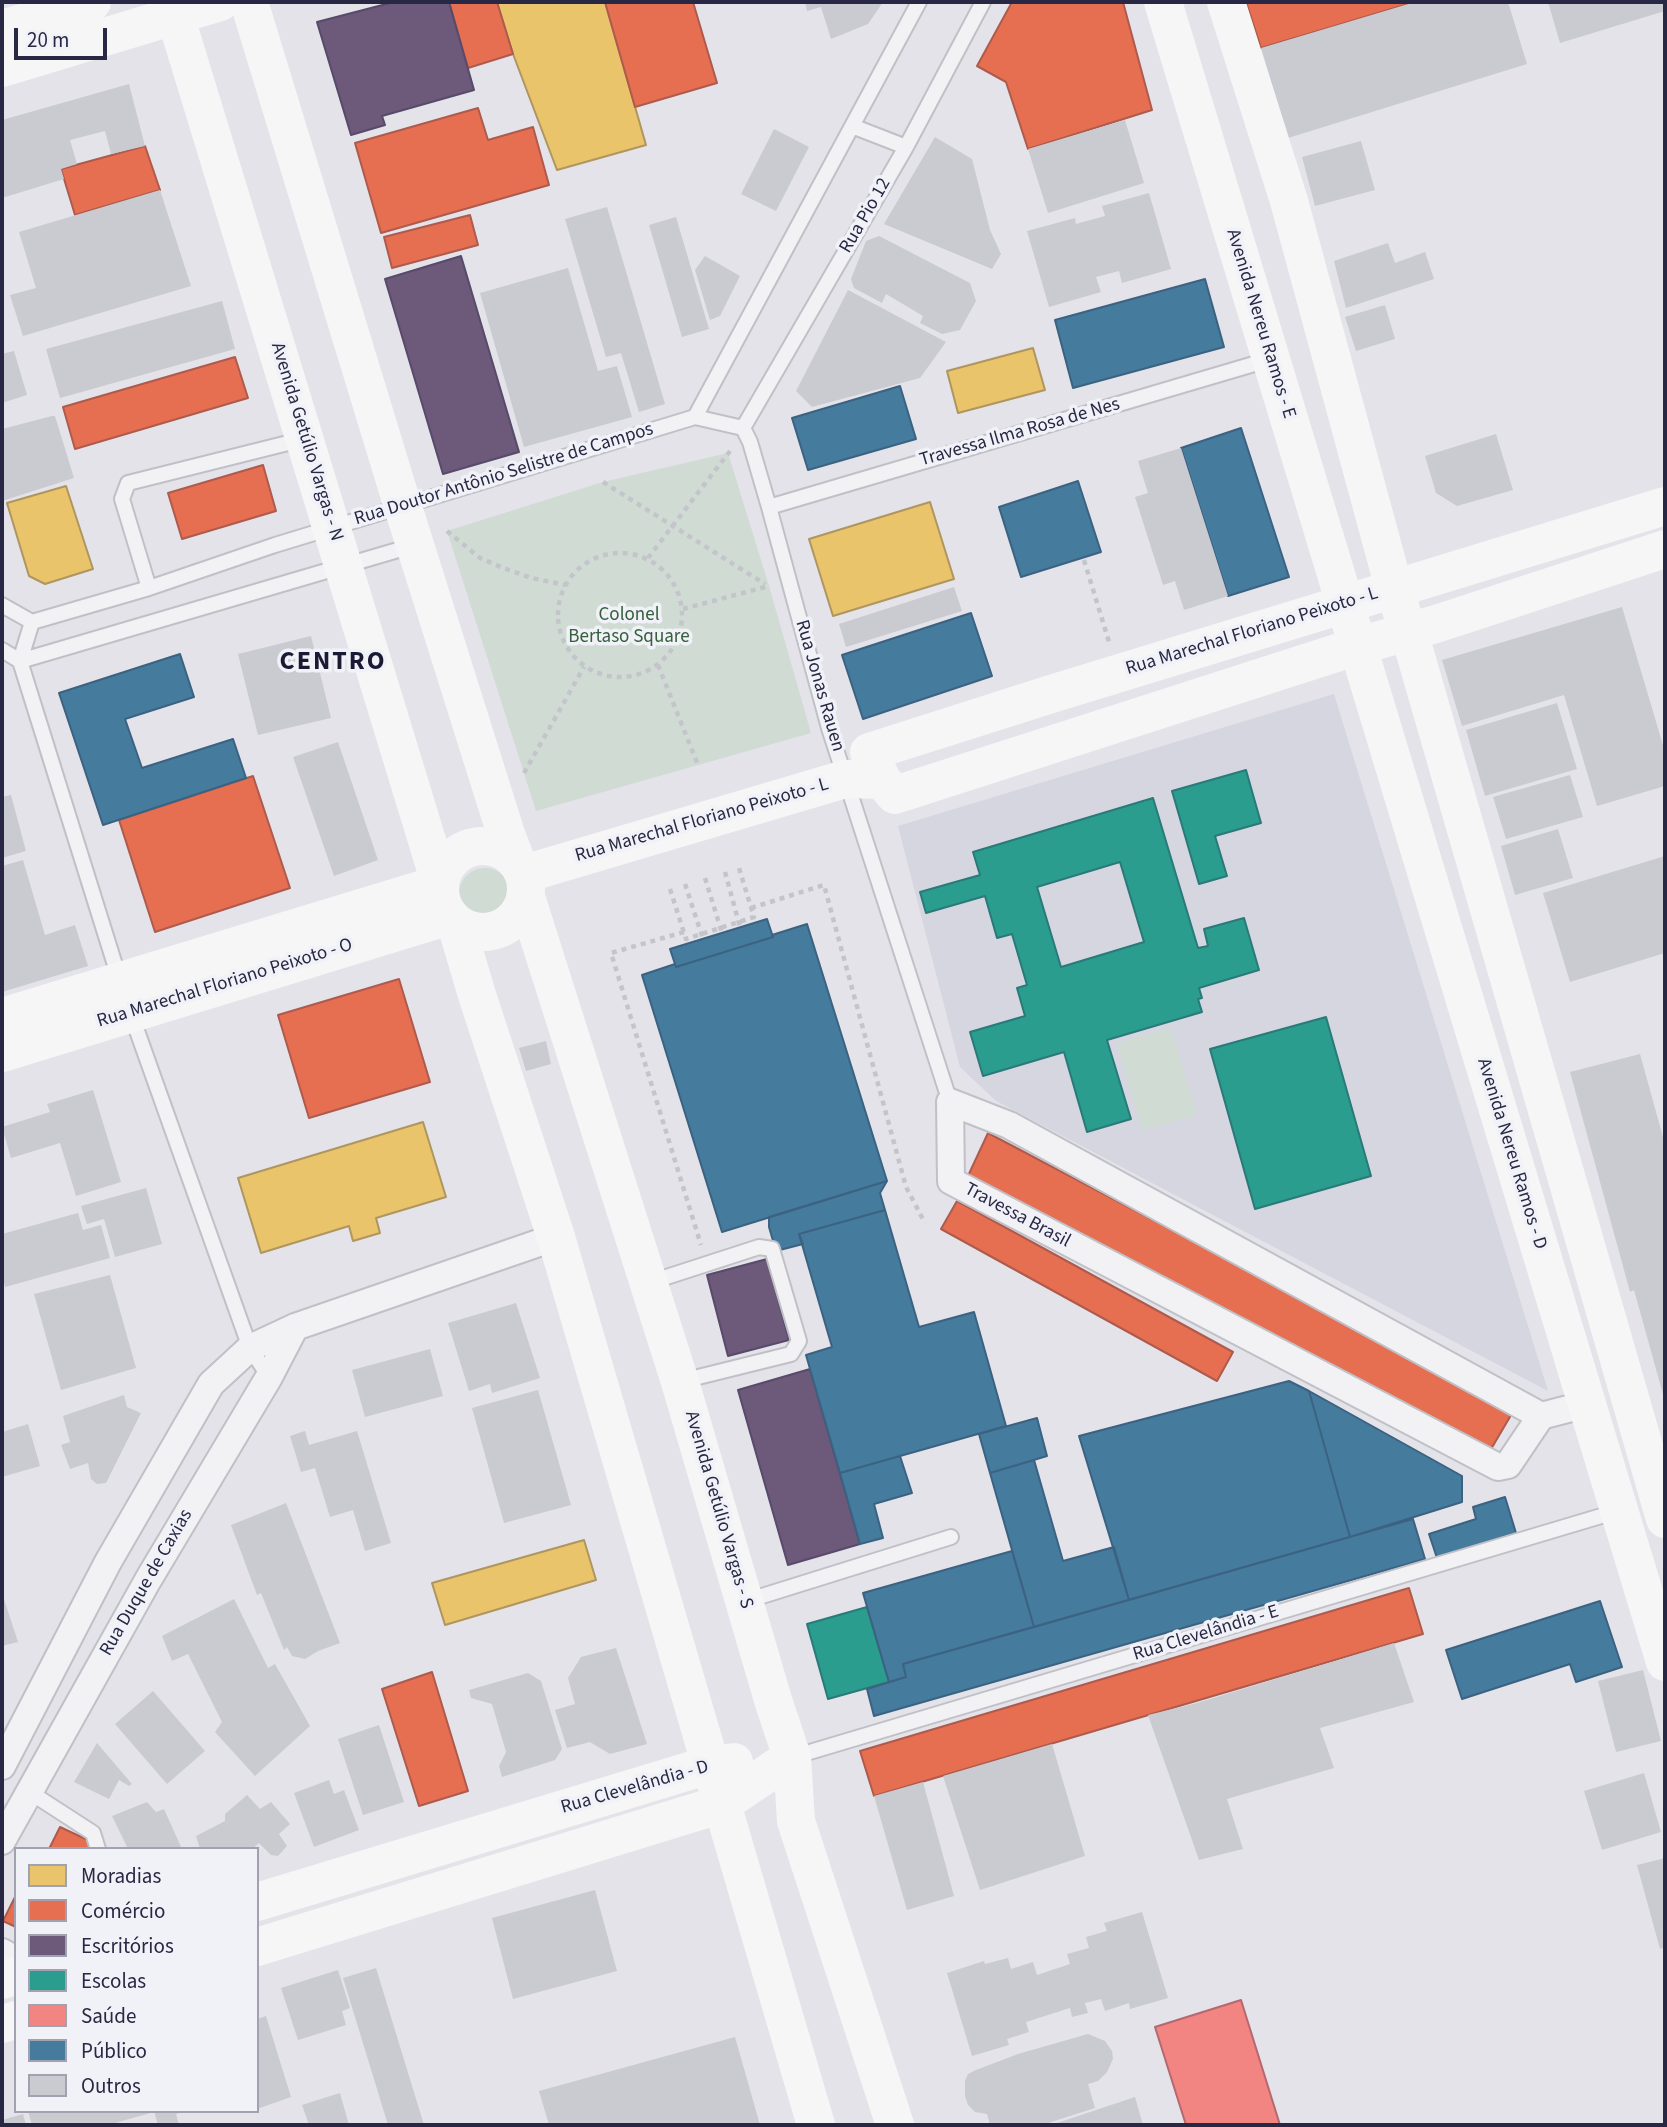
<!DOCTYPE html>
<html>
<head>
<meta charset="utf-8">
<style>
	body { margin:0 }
	#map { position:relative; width:1667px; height:2127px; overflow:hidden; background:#e3e3e9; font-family:"Source Sans 3",sans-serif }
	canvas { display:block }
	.frame { position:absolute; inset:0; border:4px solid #282844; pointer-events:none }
	.legend { position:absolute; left:14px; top:1847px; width:245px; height:266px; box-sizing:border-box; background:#f1f1f8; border:2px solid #a1a1b0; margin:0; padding:9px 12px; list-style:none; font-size:21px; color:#282844 }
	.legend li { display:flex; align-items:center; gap:14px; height:35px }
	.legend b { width:35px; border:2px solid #a1a1b0 }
	.scale { position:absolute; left:14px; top:28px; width:93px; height:32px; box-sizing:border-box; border:4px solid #282844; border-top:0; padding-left:9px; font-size:21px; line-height:24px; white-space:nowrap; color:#282844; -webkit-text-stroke:5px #f1f1f8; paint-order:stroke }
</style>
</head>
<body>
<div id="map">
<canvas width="1667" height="2127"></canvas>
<div class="frame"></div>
<ul class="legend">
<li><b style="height:19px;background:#e9c46a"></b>Moradias</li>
<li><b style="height:19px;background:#e76f51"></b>Comércio</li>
<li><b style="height:19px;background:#6d597a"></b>Escritórios</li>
<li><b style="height:19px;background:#2a9d8f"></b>Escolas</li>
<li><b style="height:19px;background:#f28482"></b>Saúde</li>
<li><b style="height:19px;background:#457b9d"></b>Público</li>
<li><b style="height:19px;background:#cacad1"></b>Outros</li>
</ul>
<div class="scale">20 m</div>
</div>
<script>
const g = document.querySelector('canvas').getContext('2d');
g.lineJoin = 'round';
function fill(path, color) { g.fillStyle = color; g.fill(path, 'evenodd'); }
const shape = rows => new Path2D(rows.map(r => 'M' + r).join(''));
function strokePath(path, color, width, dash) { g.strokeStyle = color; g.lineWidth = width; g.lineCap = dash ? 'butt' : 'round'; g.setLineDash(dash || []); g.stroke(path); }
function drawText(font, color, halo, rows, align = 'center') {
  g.font = font + ' "Source Sans 3",sans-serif'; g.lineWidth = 7; g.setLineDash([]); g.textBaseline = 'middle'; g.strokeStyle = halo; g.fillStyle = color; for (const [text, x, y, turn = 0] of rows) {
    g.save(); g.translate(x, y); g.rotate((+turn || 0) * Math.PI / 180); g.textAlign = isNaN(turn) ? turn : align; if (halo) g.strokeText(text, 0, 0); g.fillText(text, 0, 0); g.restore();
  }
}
fill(shape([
	[1334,694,1548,1391,996,1101,960,1067,898,826]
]), '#d6d6e1');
fill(shape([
	[728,453,769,586,811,733,536,811,447,531,603,482],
	'459 894a26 26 0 1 1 52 0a26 26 0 1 1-52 0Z',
	[1171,1028,1197,1115,1142,1131,1117,1043]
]), '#d0dbd4');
const homes = shape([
	[497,2,605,2,646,145,557,170,513,54,497,2],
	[1033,348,1045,390,958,413,947,371,1033,348],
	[66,486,93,569,45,584,29,576,7,503,66,486],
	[930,502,954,579,833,616,809,539,930,502],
	[423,1122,446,1197,376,1218,380,1233,353,1241,349,1226,261,1253,238,1178,423,1122],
	[584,1540,596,1580,445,1625,432,1583,584,1540]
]);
fill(homes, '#e9c46a');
strokePath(homes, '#af955f', 2);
const shops = shape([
	[449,2,497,2,513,54,468,68,449,2],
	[605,2,693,2,717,83,635,107,605,2],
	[1012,2,1123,2,1152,110,1028,149,1006,82,977,66,1012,2],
	[1246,2,1415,2,1261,48,1246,2],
	[478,108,488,140,533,127,549,185,381,233,355,143,478,108],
	[145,146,160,190,75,215,61,169,145,146],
	[470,215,478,245,392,268,384,237,470,215],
	[235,357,248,398,75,449,63,407,235,357],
	[263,465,276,511,182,539,168,493,263,465],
	[253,776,290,888,155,932,119,820,253,776],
	[399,979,430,1082,309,1118,278,1015,399,979],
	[988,1133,1514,1410,1487,1456,967,1178,988,1133],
	[957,1201,1233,1352,1217,1381,941,1229,957,1201],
	[1409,1588,1423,1634,874,1796,860,1751,1409,1588],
	[432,1672,468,1791,419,1806,382,1689,432,1672],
	[60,1827,92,1842,89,1849,49,1849,60,1827],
	[16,1895,16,1927,3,1921,16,1895]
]);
fill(shops, '#e76f51');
strokePath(shops, '#ae5a4d', 2);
const offices = shape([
	[394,2,449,2,474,90,382,116,385,125,351,135,317,22,394,2],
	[461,256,519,452,443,474,385,279,461,256],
	[767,1259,789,1340,728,1356,707,1275,767,1259],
	[810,1369,860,1544,788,1565,738,1390,810,1369]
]);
fill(offices, '#6d597a');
strokePath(offices, '#584a6a', 2);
const schools = shape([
	[1246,770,1261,823,1215,836,1227,876,1199,884,1172,791,1246,770],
	[1153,798,1198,948,1208,946,1204,929,1244,918,1259,970,1199,988,1202,998,1198,999,1202,1012,1107,1040,1131,1119,1087,1132,1064,1052,983,1076,970,1032,1025,1016,1017,988,1027,985,1012,934,997,938,985,896,926,913,920,892,980,875,973,852,1153,798],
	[1120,862,1144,942,1061,967,1037,887,1120,862],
	[1326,1017,1371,1176,1255,1209,1210,1049,1326,1017],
	[867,1607,889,1682,828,1699,807,1624,867,1607]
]);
fill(schools, '#2a9d8f');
strokePath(schools, '#297a78', 2);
const health = shape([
	[1241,2000,1280,2125,1186,2125,1155,2027,1241,2000]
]);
fill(health, '#f28482');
strokePath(health, '#b5686f', 2);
const public = shape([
	[1205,279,1224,347,1073,388,1055,320,1205,279],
	[900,386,916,439,808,470,792,418,900,386],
	[1241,428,1289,577,1228,596,1181,448,1241,428],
	[1078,481,1101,552,1021,577,999,507,1078,481],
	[971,613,992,676,863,719,842,655,971,613],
	[180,654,194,697,125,719,142,768,233,739,246,778,103,825,59,693,180,654],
	[767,919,773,937,676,967,670,949,767,919],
	[807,924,887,1181,722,1232,642,975,675,964,676,967,773,937,772,935,807,924],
	[887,1181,880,1193,885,1210,799,1234,803,1244,776,1251,769,1227,769,1217,887,1181],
	[885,1210,919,1327,974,1312,1006,1426,840,1473,806,1355,832,1347,799,1234,885,1210],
	[1289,1381,1309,1391,1350,1537,1129,1600,1079,1436,1289,1381],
	[1309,1391,1462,1476,1462,1502,1350,1537,1309,1391],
	[1037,1418,1047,1456,990,1473,979,1434,1037,1418],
	[900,1456,912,1493,874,1504,883,1538,860,1544,840,1473,900,1456],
	[1034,1460,1063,1561,1114,1547,1129,1600,1034,1627,990,1473,1034,1460],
	[1505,1497,1516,1533,1437,1558,1429,1534,1476,1519,1473,1507,1505,1497],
	[1413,1519,1425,1559,874,1716,867,1689,906,1677,903,1664,1413,1519],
	[1012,1551,1034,1627,903,1664,906,1677,889,1682,863,1593,1012,1551],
	[1600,1601,1622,1667,1576,1682,1570,1664,1462,1699,1446,1650,1600,1601]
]);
fill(public, '#457b9d');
strokePath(public, '#3c6282', 2);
fill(shape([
	[805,2,883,2,868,24,831,39,821,7,807,11],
	[1415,2,1508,2,1527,64,1288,138,1261,48],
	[1548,2,1665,2,1665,11,1560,43],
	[129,84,145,146,111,154,105,131,70,140,77,164,61,169,64,179,2,198,2,120],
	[1125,120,1144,183,1048,213,1028,149],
	[774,129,809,147,776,211,741,194],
	[935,137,972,159,990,230,1001,254,992,269,884,224],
	[1361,141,1375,190,1315,206,1302,157],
	[160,190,191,286,23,336,10,295,36,288,19,232],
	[1149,193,1171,269,1122,283,1119,271,1096,277,1101,292,1049,307,1027,231,1075,218,1076,224,1105,216,1102,206],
	[607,207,665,404,639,412,621,353,606,357,565,219],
	[676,217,709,329,682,337,649,225],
	[879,236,970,283,976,301,960,330,942,334,920,323,923,316,886,294,882,303,854,288,851,279,866,241],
	[1388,243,1395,263,1425,252,1434,279,1346,308,1334,261],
	[705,256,740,276,720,316,710,320,695,270],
	[568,268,598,371,617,366,632,417,524,447,480,293],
	[848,290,946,342,920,378,812,407,796,391],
	[222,301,235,349,60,398,46,349],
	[1385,305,1395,339,1356,351,1345,317],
	[14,351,27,395,2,403,2,354],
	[52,416,55,416,74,478,2,501,2,429],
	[1496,434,1513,490,1457,506,1436,493,1425,456],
	[1181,448,1228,596,1184,610,1175,581,1163,585,1135,497,1148,493,1138,461],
	[954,587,962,611,846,647,839,624],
	[1622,607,1665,752,1665,786,1597,806,1564,695,1462,726,1442,660],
	[311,636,331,718,258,735,238,654],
	[1557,703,1577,769,1485,796,1466,730],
	[338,742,378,860,334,876,293,757],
	[1570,775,1583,817,1506,839,1493,797],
	[11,795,26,851,2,858,2,797],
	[1558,829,1573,878,1515,895,1501,846],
	[1665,856,1665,953,1570,982,1543,893],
	[23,860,45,935,75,925,88,966,2,992,2,866],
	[546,1041,551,1064,526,1071,519,1048],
	[1640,1054,1663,1137,1665,1137,1664,1398,1634,1290,1630,1292,1570,1072],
	[93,1090,121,1182,76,1196,60,1143,11,1158,2,1127,50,1112,47,1104],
	[146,1188,162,1244,115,1257,104,1219,87,1224,81,1206],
	[78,1213,83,1230,101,1225,110,1258,5,1287,2,1275,2,1234],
	[110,1275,136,1368,61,1390,34,1294],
	[516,1303,540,1378,492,1393,490,1384,469,1391,448,1323],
	[430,1349,443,1396,365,1417,352,1370],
	[538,1390,571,1505,504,1523,472,1408],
	[124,1395,127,1407,141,1413,106,1483,97,1484,91,1479,88,1463,70,1469,61,1445,70,1442,63,1416],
	[28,1424,40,1466,2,1477,2,1432],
	[305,1431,309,1445,357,1431,391,1543,365,1551,353,1510,330,1517,315,1468,301,1472,290,1436],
	[286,1503,340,1643,318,1651,305,1659,292,1656,287,1647,284,1650,261,1593,257,1595,231,1525],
	[2,1593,18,1642,2,1646],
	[234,1599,268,1668,275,1664,310,1726,255,1776,215,1732,222,1722,188,1654,172,1661,162,1636],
	[1394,1643,1414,1702,1320,1728,1334,1768,1227,1799,1243,1849,1199,1860,1148,1715,1197,1703],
	[616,1648,647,1744,610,1754,590,1742,567,1748,555,1710,575,1704,568,1678,581,1657],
	[1643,1670,1661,1741,1616,1752,1598,1681],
	[528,1673,541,1681,562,1749,555,1760,502,1777,499,1766,506,1752,492,1704,471,1698,469,1690],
	[153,1691,205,1751,167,1784,115,1724],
	[379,1725,404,1802,363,1815,338,1739],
	[97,1743,132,1784,129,1786,119,1780,109,1799,74,1782],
	[1052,1744,1085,1856,980,1890,943,1776],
	[1644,1773,1661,1832,1602,1850,1584,1791],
	[329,1780,334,1794,344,1790,359,1830,314,1847,294,1793],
	[923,1782,954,1896,907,1910,874,1796],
	[247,1795,260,1809,271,1802,290,1824,279,1834,287,1846,278,1856,271,1855,259,1843,252,1849,200,1849,196,1836,225,1821,225,1814],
	[147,1802,156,1812,164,1809,182,1849,128,1849,112,1816],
	[1665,1858,1665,1947,1660,1949,1637,1865],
	[595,1890,617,1971,513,1999,492,1918],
	[1142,1912,1168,1998,1130,2009,1129,2003,1105,2011,1101,1999,1085,2003,1088,2013,1072,2017,1070,2008,1026,2022,1029,2032,1007,2039,1009,2045,972,2056,947,1973,984,1961,985,1964,1008,1958,1011,1969,1033,1962,1037,1975,1070,1964,1067,1954,1089,1948,1086,1937,1107,1931,1104,1923],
	[376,1968,424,2125,388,2125,343,1978],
	[338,1970,350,2008,342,2011,346,2025,298,2040,281,1988],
	[266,2016,291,2097,257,2109,257,2019],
	[1088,2034,1105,2041,1112,2051,1113,2059,1107,2072,1098,2081,1088,2084,1095,2108,1042,2125,990,2125,987,2114,975,2112,968,2105,965,2096,965,2081,968,2074,976,2070,1018,2054],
	[735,2037,760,2125,549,2125,539,2091],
	[340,2093,349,2125,309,2125,302,2105],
	[1135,2097,1143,2125,1051,2125],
	[28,2111,154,2111,154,2112,108,2125,32,2125],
	[154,2111,184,2111,184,2112,176,2114,179,2125,158,2125],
	[23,2114,26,2125,2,2125,2,2120]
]), '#cacad1');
const lane = shape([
	[852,126,906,147],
	[695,417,919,2],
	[695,417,743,428],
	[743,428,750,442,769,507,829,728,950,1102],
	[743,428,906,147,983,2],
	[769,507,1271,359],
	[149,588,122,499,128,483,304,439],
	[2,605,32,622],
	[32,622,20,661,120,981],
	[32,622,149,588,275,545,695,417],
	[2,650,20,661,415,545],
	[131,1014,250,1348,269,1377],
	[651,1282,759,1247,772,1249,799,1341,791,1354,682,1381],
	[746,1601,951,1537],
	[793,1757,1618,1511],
	[28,1791,93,1833,98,1849]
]);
const street = shape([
	[1541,1416,1508,1465,1498,1467,951,1181,950,1102,1009,1125,1541,1416,1587,1404],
	[2,1766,108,1562,211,1384,250,1348,295,1327,556,1237],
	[2,1841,148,1580,269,1377,295,1327],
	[2,1952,16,1960]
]);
strokePath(lane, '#c0c0c7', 18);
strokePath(street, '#c0c0c7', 30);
strokePath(shape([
	[603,482,765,584],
	[447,531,480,558,503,568,532,578,565,585],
	'558 615a62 62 0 1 1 124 0a62 62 0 1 1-124 0Z',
	[648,558,730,451],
	[1084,560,1109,642],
	[683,609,769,586],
	[658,665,698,765],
	[524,773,584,667],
	[725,872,740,927],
	[705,878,722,933],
	[685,884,703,939],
	[670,889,686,939,754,917,739,868],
	[751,908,824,885,906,1187,925,1223],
	[684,932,611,953,701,1245]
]), '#c4c4cb', 4.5, [5, 5]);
strokePath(lane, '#f2f2f5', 14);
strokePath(street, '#f2f2f5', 26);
strokePath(shape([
	[171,2,440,883],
	[249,2,403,507,506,834,516,860],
	[1163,2,1665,1662],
	[1226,2,1289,201,1394,588,1415,653,1665,1519],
	[2,29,92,2],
	[2,68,220,2],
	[1665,506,1048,695,869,752,882,780,895,795,1358,646,1436,624,1665,549],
	'440 889a43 43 0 1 1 86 0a43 43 0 1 1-86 0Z',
	[524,874,845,779,882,780],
	[526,897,680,1382,773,1700,792,1757,796,1821,895,2125],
	[456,924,477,995,556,1237,816,2125],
	[2,1017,440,884],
	[2,1053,449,916],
	[257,1902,709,1765,734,1762],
	[257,1947,722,1804,792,1757],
	[2,1980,16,1976],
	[2,2024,16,2020]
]), '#f6f6f7', 38);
drawText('19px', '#282844', '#f1f1f8', [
	["Rua Pio 12",866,216,-60],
	["Avenida Nereu Ramos - E",1260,324,73],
	["Travessa Ilma Rosa de Nes",1020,433,-16],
	["Avenida Getúlio Vargas - N",306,442,73],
	["Rua Doutor Antônio Selistre de Campos",504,475,-17],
	["Rua Marechal Floriano Peixoto - L",1252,632,-17],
	["Rua Jonas Rauen",819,686,74],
	["Rua Marechal Floriano Peixoto - L",702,821,-16],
	["Rua Marechal Floriano Peixoto - O",225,984,-17],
	["Avenida Nereu Ramos - D",1511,1154,73],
	["Travessa Brasil",1017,1216,28],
	["Avenida Getúlio Vargas - S",718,1510,74],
	["Rua Duque de Caxias",147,1583,-60],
	["Rua Clevelândia - E",1206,1634,-17],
	["Rua Clevelândia - D",635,1788,-16]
]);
drawText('19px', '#34603b', '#f1f1f8', [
	["Colonel",629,616],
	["Bertaso Square",629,638]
]);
g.letterSpacing = '2px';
drawText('bold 26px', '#1a1a34', '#f1f1f8', [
	["CENTRO",333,663]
]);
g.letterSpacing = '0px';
</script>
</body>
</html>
